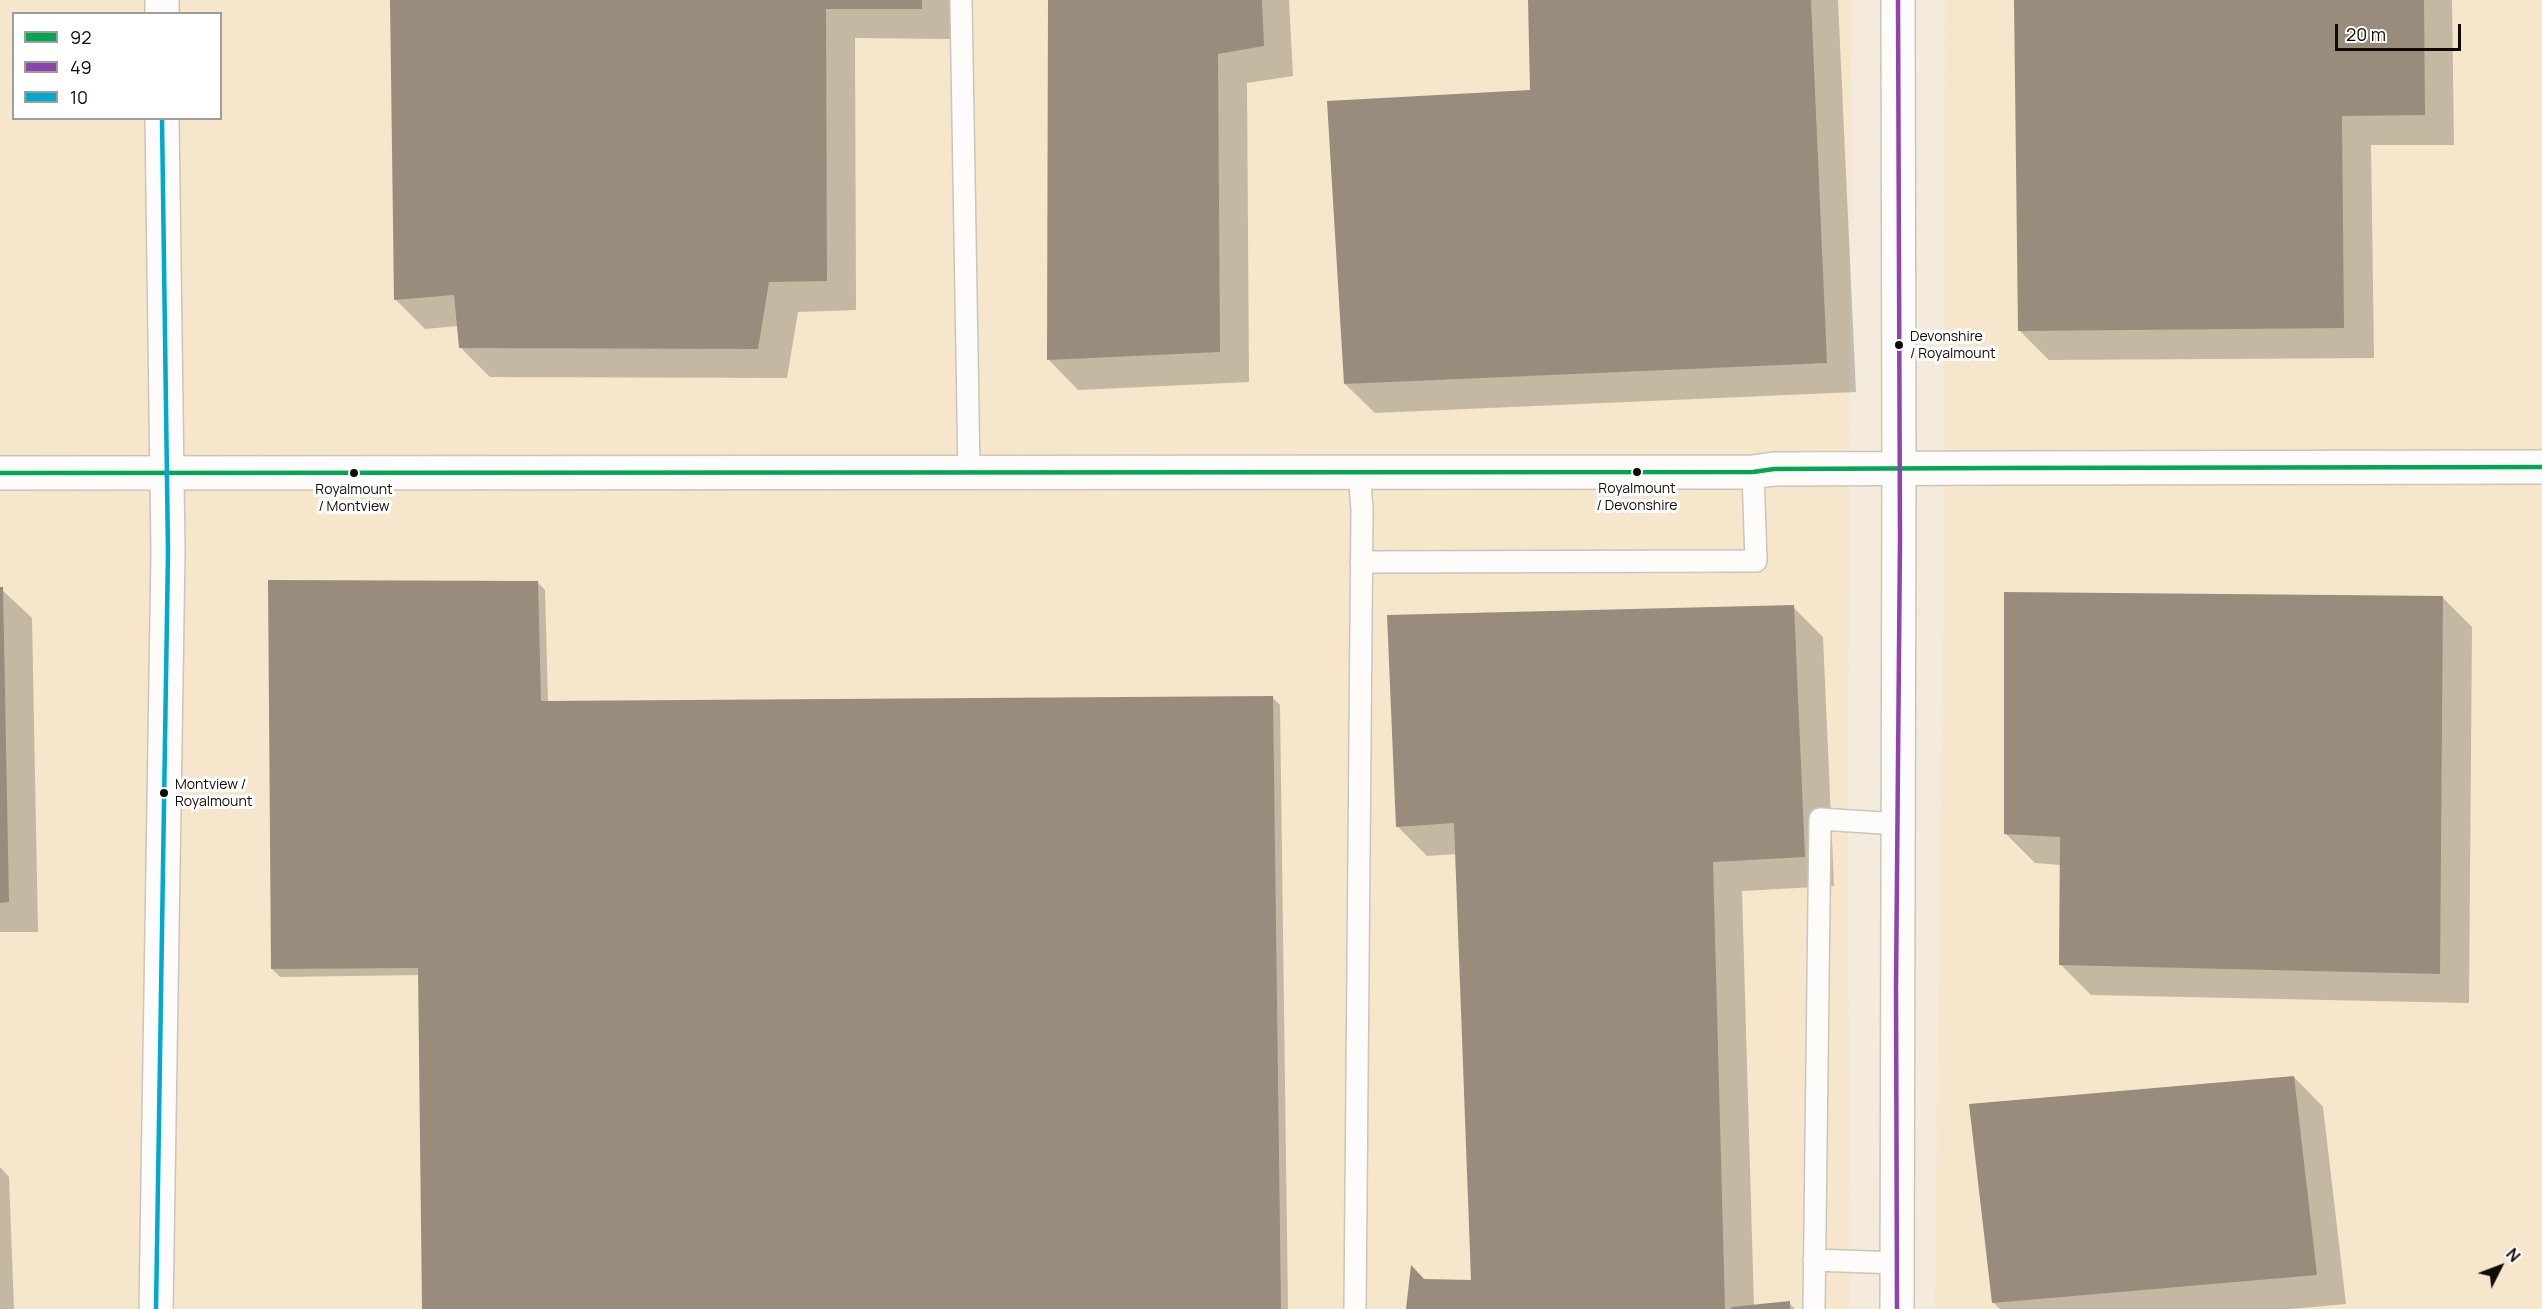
<!DOCTYPE html>
<html>
<head>
<meta charset="utf-8">
<style>
	body { margin:0 }
	#map { position:relative; width:2542px; height:1309px; overflow:hidden; background:#f4ebdc; font-family:Manrope,sans-serif }
	canvas { display:block }
	.legend { position:absolute; left:12px; top:12px; width:210px; height:108px; box-sizing:border-box; background:#fff; border:2px solid #9f9d9a; margin:0; padding:8px 10px; list-style:none; font-size:18px; color:#100b03 }
	.legend li { display:flex; align-items:center; gap:12px; height:30px }
	.legend b { width:30px; border:2px solid #9f9d9a }
	.north { position:absolute; left:2470px; top:1237px; width:60px; height:60px; -webkit-text-stroke:4px #fff; paint-order:stroke; rotate:48deg; font-size:16px; font-weight:700; line-height:24px; text-align:center; color:#100b03 }
	.north::after { content:''; display:block; margin:auto; width:21px; height:27px; background:#100b03; clip-path:polygon(50% 0,100% 100%,50% 72%,0 100%) }
	.scale { position:absolute; left:2335px; top:24px; width:126px; height:27px; box-sizing:border-box; border:3px solid #100b03; border-top:0; padding-left:8px; font-size:18px; line-height:21px; white-space:nowrap; color:#100b03; -webkit-text-stroke:4px #fff; paint-order:stroke }
</style>
</head>
<body>
<div id="map">
<canvas width="2542" height="1309"></canvas>
<ul class="legend">
<li><b style="height:8px;background:#00a651"></b>92</li>
<li><b style="height:8px;background:#8e44ad"></b>49</li>
<li><b style="height:8px;background:#00a9ce"></b>10</li>
</ul>
<div class="north">N</div>
<div class="scale">20 m</div>
</div>
<script>
const g = document.querySelector('canvas').getContext('2d');
g.lineJoin = 'round';
function fill(path, color) { g.fillStyle = color; g.fill(path, 'evenodd'); }
const shape = rows => new Path2D(rows.map(r => 'M' + r).join(''));
function strokePath(path, color, width, dash) { g.strokeStyle = color; g.lineWidth = width; g.lineCap = dash ? 'butt' : 'round'; g.setLineDash(dash || []); g.stroke(path); }
function drawText(font, color, halo, rows, align = 'center') {
  g.font = font + ' Manrope,sans-serif'; g.lineWidth = 6; g.setLineDash([]); g.textBaseline = 'middle'; g.strokeStyle = halo; g.fillStyle = color; for (const [text, x, y, turn = 0] of rows) {
    g.save(); g.translate(x, y); g.rotate((+turn || 0) * Math.PI / 180); g.textAlign = isNaN(turn) ? turn : align; if (halo) g.strokeText(text, 0, 0); g.fillText(text, 0, 0); g.restore();
  }
}
fill(shape([
	[0,0,1851,0,1848,854,1850,1309,0,1309],
	[14,14,220,14,220,118,14,118],
	[1945,0,2542,0,2542,1309,1935,1309,1944,578]
]), '#f5e6cc');
fill(shape([
	[391,0,951,0,952,39,855,38,856,310,798,312,787,378,490,377,460,347,458,326,425,329,395,299],
	[1050,0,1289,0,1293,76,1247,83,1249,382,1078,390,1049,360],
	[1529,0,1838,0,1856,392,1375,413,1345,384,1532,92],
	[2016,0,2452,0,2454,145,2371,145,2374,358,2049,360,2020,331],
	[537,582,545,590,548,702,1273,698,1280,705,1288,1309,423,1309,420,975,280,977,272,969],
	[0,588,32,618,38,932,0,932],
	[2442,597,2472,627,2469,1003,2091,995,2061,965,2061,865,2035,863,2005,833],
	[1793,607,1823,637,1834,886,1742,891,1754,1307,1789,1303,1795,1309,1407,1309,1425,1281,1473,1281,1457,854,1427,856,1397,826],
	[2294,1077,2323,1107,2346,1304,2291,1309,2000,1309,1994,1303],
	[0,1167,9,1177,14,1309,0,1309]
]), '#0003');
fill(shape([
	[390,0,922,0,922,9,826,9,827,281,769,282,758,349,459,348,454,295,394,300],
	[1048,0,1262,0,1264,46,1218,54,1220,352,1047,360],
	[1528,0,1811,0,1827,363,1344,384,1327,101,1530,90],
	[2014,0,2424,0,2425,115,2342,116,2344,328,2018,331],
	[268,580,538,581,541,701,1273,696,1281,1309,422,1309,418,968,271,969],
	[0,587,3,587,9,902,0,903],
	[2004,592,2443,596,2440,974,2059,965,2060,837,2004,834],
	[1794,605,1805,857,1713,862,1725,1309,1406,1309,1411,1265,1424,1279,1471,1280,1454,823,1396,827,1387,615],
	[2294,1076,2317,1275,1992,1303,1969,1104],
	[1790,1301,1790,1309,1732,1309,1731,1307]
]), '#9a8c7c');
const service = shape([
	[961,0,969,471],
	[1361,562,1756,561,1753,472],
	[1814,1260,1897,1263],
	[1355,1309,1362,509,1359,472],
	[1814,1309,1820,819,1898,824]
]);
const minor = shape([
	[162,0,162,14],
	[156,1309,168,552,162,118],
	[1897,1309,1899,469]
]);
const tertiary = shape([
	[1898,0,1899,469],
	[0,473,1753,472,1774,469,2004,468,2542,467]
]);
strokePath(service, '#ccc5b9', 24);
strokePath(minor, '#ccc5b9', 36);
strokePath(tertiary, '#ccc5b9', 36);
strokePath(service, '#fdfcfa', 21);
strokePath(minor, '#fdfcfa', 33);
strokePath(tertiary, '#fdfcfa', 33);
strokePath(shape([
	[0,473,1753,472,1774,469,2004,468,2542,467]
]), '#00a651', 4.5);
strokePath(shape([
	[1897,1309,1896,986,1900,539,1898,0]
]), '#8e44ad', 4.5);
strokePath(shape([
	[156,1309,168,552,162,118]
]), '#00a9ce', 4.5);
for (const [x, y, r, color] of [
	[1899,345,5,"#100b03"],
	[1637,472,5,"#100b03"],
	[354,473,5,"#100b03"],
	[164,793,5,"#100b03"]
]) { const dot = new Path2D(); dot.arc(x, y, r, 0, 2 * Math.PI); g.fillStyle = color; g.fill(dot); strokePath(dot, '#fff', 2); }
drawText('14px', '#100b03', '#fff', [
	["Devonshire",1910,337],
	["/ Royalmount",1910,354],
	["Royalmount",1637,489,"center"],
	["/ Devonshire",1637,506,"center"],
	["Royalmount",354,490,"center"],
	["/ Montview",354,507,"center"],
	["Montview /",175,785],
	["Royalmount",175,802]
], 'left');
</script>
</body>
</html>
